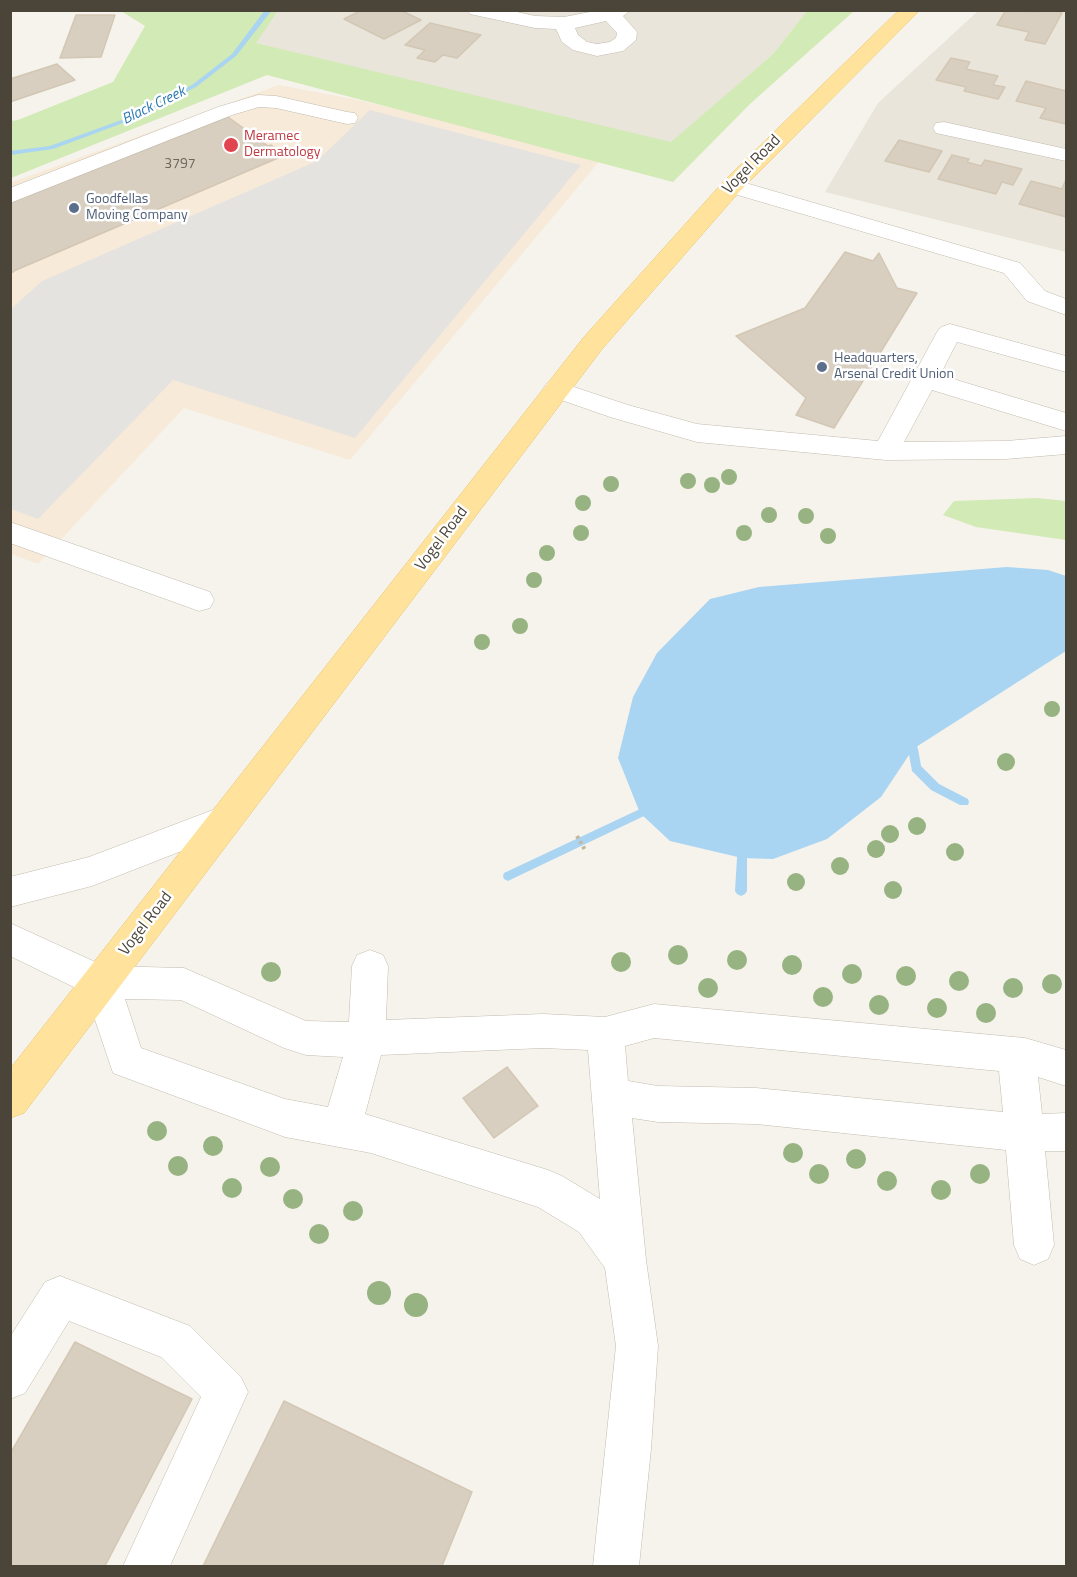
<!DOCTYPE html>
<html>
<head>
<meta charset="utf-8">
<style>
	body { margin:0 }
	#map { position:relative; width:1077px; height:1577px; overflow:hidden; background:#f6f3ec; font-family:"Titillium Web",sans-serif }
	canvas { display:block }
	.frame { position:absolute; inset:0; border:12px solid #4b4439; pointer-events:none }
</style>
</head>
<body>
<div id="map">
<canvas width="1077" height="1577"></canvas>
<div class="frame"></div>
</div>
<script>
const g = document.querySelector('canvas').getContext('2d');
g.lineJoin = 'round';
function fill(path, color) { g.fillStyle = color; g.fill(path, 'evenodd'); }
const shape = rows => new Path2D(rows.map(r => 'M' + r).join(''));
function strokePath(path, color, width, dash) { g.strokeStyle = color; g.lineWidth = width; g.lineCap = dash ? 'butt' : 'round'; g.setLineDash(dash || []); g.stroke(path); }
function drawText(font, color, halo, rows, align = 'center') {
  g.font = font + ' "Titillium Web",sans-serif'; g.lineWidth = 5; g.setLineDash([]); g.textBaseline = 'middle'; g.strokeStyle = halo; g.fillStyle = color; for (const [text, x, y, turn = 0] of rows) {
    g.save(); g.translate(x, y); g.rotate((+turn || 0) * Math.PI / 180); g.textAlign = isNaN(turn) ? turn : align; if (halo) g.strokeText(text, 0, 0); g.fillText(text, 0, 0); g.restore();
  }
}
fill(shape([
	[278,11,807,11,773,54,671,143,255,43],
	[978,11,1066,11,1066,252,825,192,878,103]
]), '#eae5da');
fill(shape([
	[279,85,358,100,602,158,350,460,184,408,38,564,11,554,10,183]
]), '#f7ead8');
fill(shape([
	[121,11,278,11,256,43,671,142,773,54,807,11,854,11,750,104,673,182,267,75,11,178,11,121,18,120,113,82,145,26],
	[1037,498,1066,501,1066,540,976,527,943,515,954,501]
]), '#d2eab5');
fill(shape([
	[370,110,581,165,355,438,173,380,38,519,11,509,11,309,42,281,317,161]
]), '#e5e3e0');
fill(shape([
	[1007,567,1048,570,1066,576,1066,651,913,749,881,797,827,839,773,859,742,858,670,841,640,813,618,758,633,697,657,653,710,599,759,587]
]), '#a9d4f2');
fill(shape([
	[265,10,272,10,236,56,196,87,131,120,53,149,10,155,10,151,50,146,127,118,192,85,232,54,265,10],
	[913,745,917,746,918,749,921,766,939,784,968,799,969,802,968,805,960,805,931,790,912,771,908,749,909,746,913,745],
	[640,809,644,810,645,813,644,816,512,879,508,881,504,879,503,876,504,873,640,809],
	[742,853,746,855,747,858,747,891,745,894,741,896,737,894,735,891,737,858,738,855,742,853]
]), '#a9d4f2');
const building = shape([
	[362,10,400,10,421,20,384,39,344,19,362,10],
	[1006,10,1036,12,1052,10,1062,13,1045,44,1025,40,1029,32,997,25,1006,10],
	[76,15,115,15,101,57,60,58,76,15],
	[430,23,481,35,457,58,443,55,435,62,417,58,425,50,405,45,430,23],
	[951,58,970,62,966,69,998,76,993,85,1005,87,998,99,964,91,966,87,936,80,951,58],
	[57,64,75,80,10,102,10,79,57,64],
	[1026,81,1066,91,1066,124,1040,118,1046,108,1016,101,1026,81],
	[228,117,268,146,271,145,285,155,16,270,10,274,10,203,228,117],
	[899,140,942,151,929,172,885,161,899,140],
	[952,155,969,159,967,162,981,166,985,160,1022,169,1013,185,1002,182,996,194,938,179,952,155],
	[1066,179,1066,217,1019,204,1031,181,1062,189,1066,179],
	[845,252,873,261,879,253,897,288,917,293,834,428,796,415,806,398,736,336,805,308,845,252],
	[507,1067,538,1106,494,1138,463,1098,507,1067],
	[75,1342,192,1399,105,1566,10,1566,10,1454,75,1342],
	[284,1401,472,1492,442,1566,203,1566,284,1401]
]);
fill(building, '#d8cfc1');
strokePath(building, '#d3c7b4', 1.5);
const minor = shape([
	[468,10,508,10,535,16,564,17,600,10,631,10,623,16,637,32,636,40,623,51,597,56,573,50,562,42,556,29,535,28,470,14,468,10],
	[606,21,617,33,616,38,610,42,597,44,587,42,578,35,575,28,606,21],
	[258,95,276,96,347,112,355,113,358,118,355,123,347,124,276,108,259,107,232,115,10,203,10,188,218,107,258,95],
	[944,122,1066,149,1066,161,936,133,933,128,936,123,944,122],
	[732,179,1020,263,1045,291,1066,299,1066,315,1027,301,1004,273,724,191,721,186,724,181,732,179],
	[950,324,1066,356,1066,372,957,342,940,375,1066,413,1066,431,932,390,904,442,1006,441,1066,436,1066,454,1006,459,886,460,697,442,610,417,547,395,543,389,547,383,556,381,628,405,697,424,878,441,937,332,941,327,950,324],
	[10,522,210,592,214,600,210,608,199,611,10,543,10,522],
	[226,805,238,809,243,819,238,829,92,886,10,907,10,877,89,857,226,805],
	[10,923,104,966,184,968,306,1021,349,1022,352,966,357,955,370,950,383,955,388,966,386,1020,543,1014,605,1017,654,1004,1025,1038,1066,1050,1066,1086,1038,1077,1042,1114,1066,1113,1066,1151,1045,1151,1054,1245,1048,1259,1034,1265,1020,1259,1014,1245,1006,1150,756,1124,658,1122,632,1118,646,1260,658,1346,651,1449,639,1566,593,1566,616,1346,605,1268,579,1232,538,1207,371,1153,285,1137,113,1073,86,993,10,956,10,923],
	[125,999,181,1000,284,1048,306,1055,343,1057,328,1107,285,1099,141,1048,125,999],
	[654,1038,999,1071,1003,1112,756,1088,658,1086,628,1081,625,1046,654,1038],
	[543,1048,588,1050,600,1199,562,1176,548,1170,365,1114,381,1055,543,1048],
	[60,1276,190,1326,241,1377,248,1392,170,1566,123,1566,201,1397,161,1357,69,1321,25,1393,10,1399,10,1337,45,1282,60,1276]
]);
const major = shape([
	[899,10,920,10,740,191,602,349,24,1113,10,1118,10,1069,584,337,724,181,899,10]
]);
strokePath(minor, '#c2bbae', 1);
strokePath(major, '#e6c16a', 1);
strokePath(shape([
	[577,836,585,850]
]), '#c4b79f', 4, [3, 3]);
fill(minor, '#fff');
fill(major, '#ffe39c');
g.fillStyle = '#97b381';
for (const [x, y, r] of [
	[729,477,8],
	[688,481,8],
	[611,484,8],
	[712,485,8],
	[583,503,8],
	[769,515,8],
	[806,516,8],
	[581,533,8],
	[744,533,8],
	[828,536,8],
	[547,553,8],
	[534,580,8],
	[520,626,8],
	[482,642,8],
	[1052,709,8],
	[1006,762,9],
	[917,826,9],
	[890,834,9],
	[876,849,9],
	[955,852,9],
	[840,866,9],
	[796,882,9],
	[893,890,9],
	[678,955,10],
	[737,960,10],
	[621,962,10],
	[792,965,10],
	[271,972,10],
	[852,974,10],
	[906,976,10],
	[959,981,10],
	[1052,984,10],
	[708,988,10],
	[1013,988,10],
	[823,997,10],
	[879,1005,10],
	[937,1008,10],
	[986,1013,10],
	[157,1131,10],
	[213,1146,10],
	[793,1153,10],
	[856,1159,10],
	[178,1166,10],
	[270,1167,10],
	[819,1174,10],
	[980,1174,10],
	[887,1181,10],
	[232,1188,10],
	[941,1190,10],
	[293,1199,10],
	[353,1211,10],
	[319,1234,10],
	[379,1293,12],
	[416,1305,12]
]) { g.beginPath(); g.arc(x, y, r, 0, 2 * Math.PI); g.fill(); }
for (const [x, y, r, color] of [
	[231,145,8,"#e0444e"],
	[74,208,6,"#5c6f8a"],
	[822,367,6,"#5c6f8a"]
]) { const dot = new Path2D(); dot.arc(x, y, r, 0, 2 * Math.PI); g.fillStyle = color; g.fill(dot); strokePath(dot, '#fff', 2); }
drawText('14px', '#be3a42', '#fff', [
	["Meramec",244,137],
	["Dermatology",244,153]
], 'left');
drawText('14px', '#6e675b', null, [
	["3797",180,165]
]);
drawText('14px', '#4e5e75', '#fff', [
	["Goodfellas",86,200],
	["Moving Company",86,216],
	["Headquarters,",834,359],
	["Arsenal Credit Union",834,375]
], 'left');
drawText('italic 15px', '#2e7ab2', '#fff', [
	["Black Creek",154,106,-26]
]);
drawText('16px', '#4b4439', '#fff', [
	["Vogel Road",752,165,-46],
	["Vogel Road",442,539,-53],
	["Vogel Road",146,924,-52]
]);
</script>
</body>
</html>
